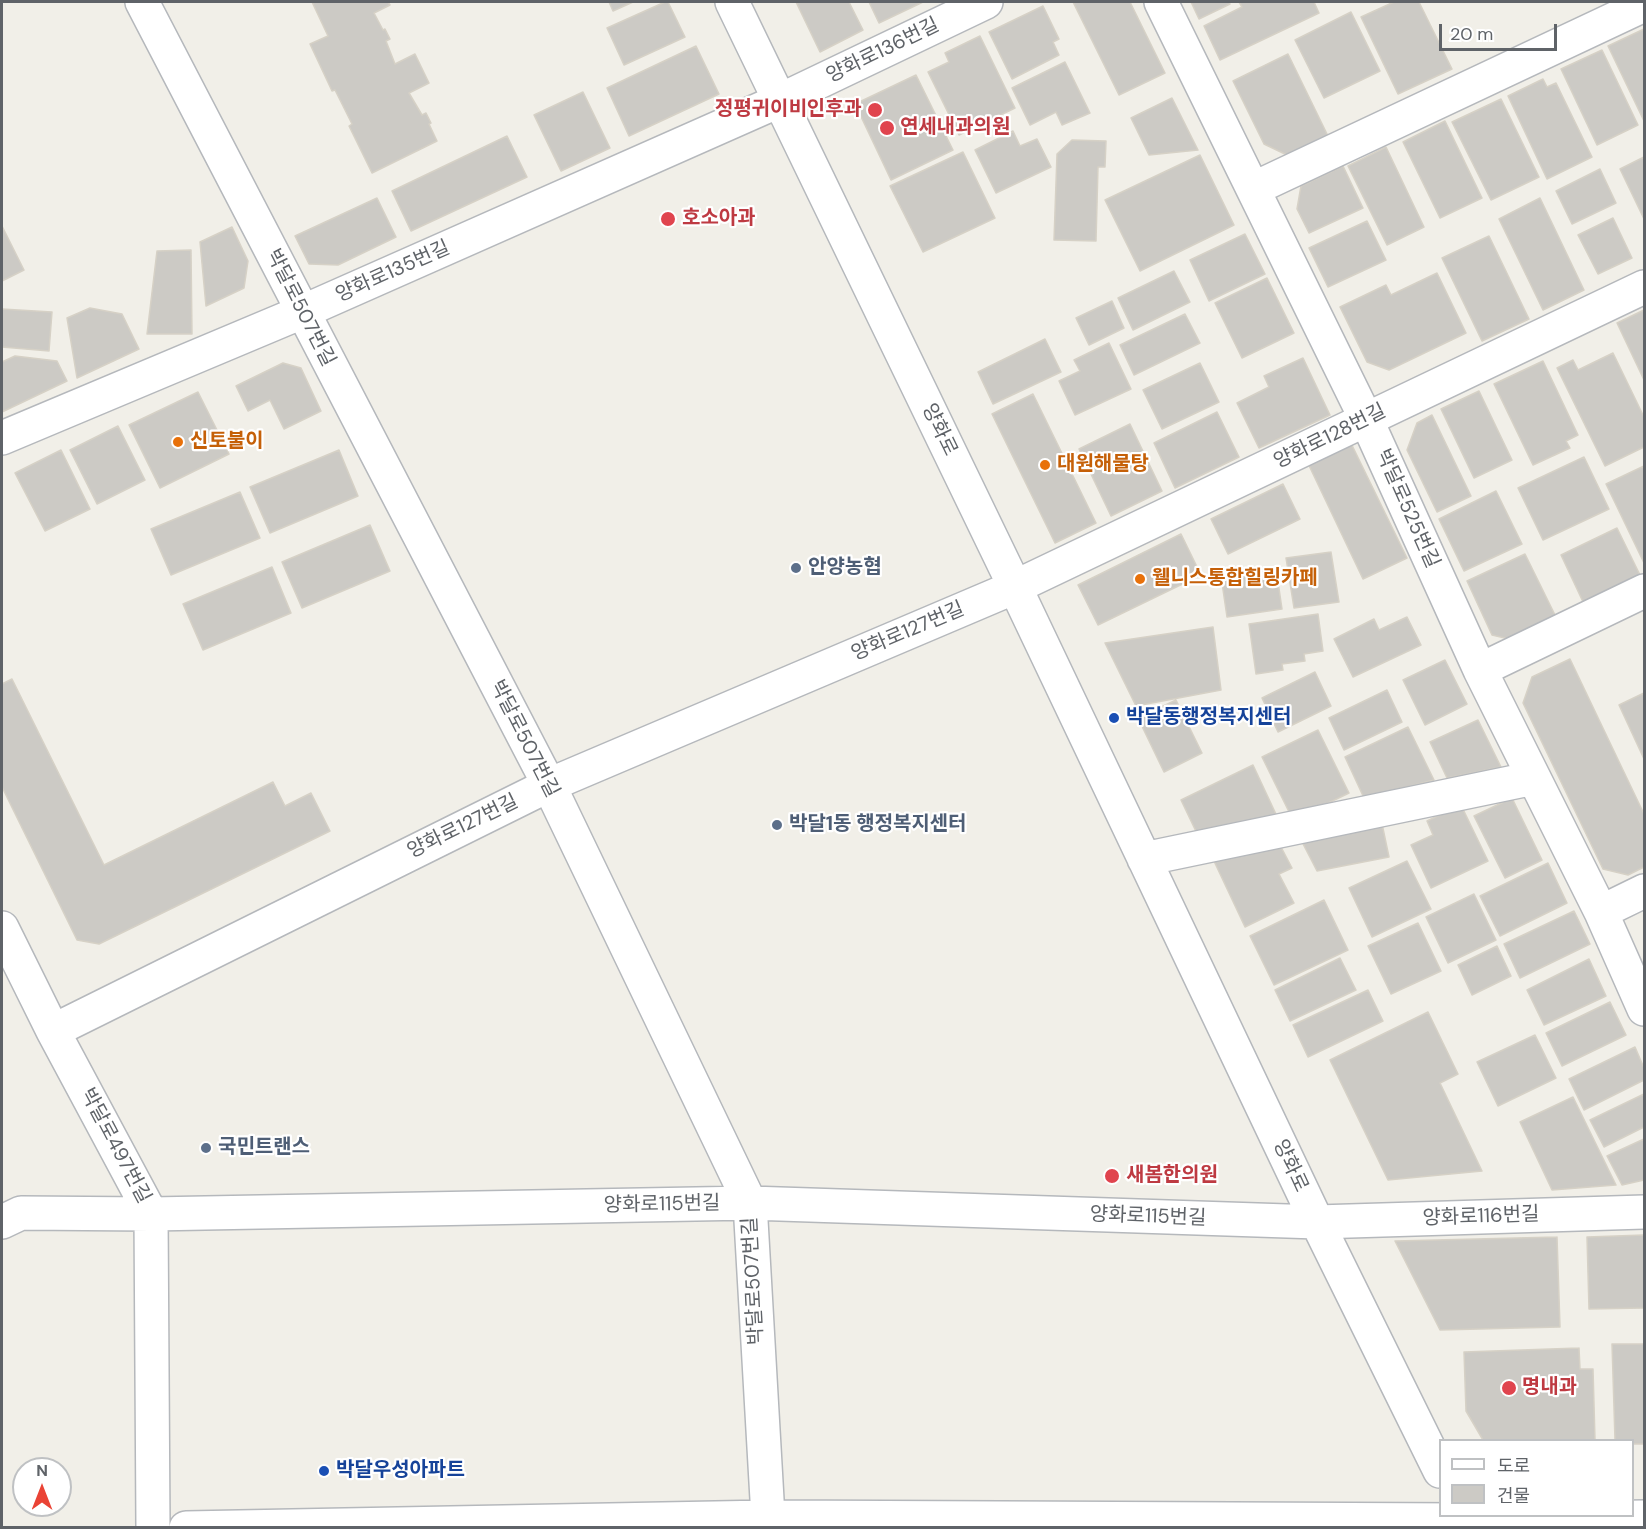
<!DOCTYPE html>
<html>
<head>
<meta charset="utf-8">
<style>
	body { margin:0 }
	#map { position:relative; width:1646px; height:1529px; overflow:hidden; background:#f1efe8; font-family:"DM Sans","Noto Sans KR",sans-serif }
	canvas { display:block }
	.frame { position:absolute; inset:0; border:3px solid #5f6368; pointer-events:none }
	.legend { position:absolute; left:1439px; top:1439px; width:195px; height:78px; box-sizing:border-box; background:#fff; border:2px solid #bfc1c3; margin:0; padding:8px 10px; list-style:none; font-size:18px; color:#5f6368 }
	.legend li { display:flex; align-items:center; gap:12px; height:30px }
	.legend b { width:30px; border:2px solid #bfc1c3 }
	.north { position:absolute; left:12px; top:1457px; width:60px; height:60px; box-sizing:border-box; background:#fff; border:2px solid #bfc1c3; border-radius:50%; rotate:0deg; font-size:16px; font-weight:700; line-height:24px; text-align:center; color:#5f6368 }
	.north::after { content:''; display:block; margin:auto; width:21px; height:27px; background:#ea4335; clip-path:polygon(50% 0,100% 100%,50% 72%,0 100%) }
	.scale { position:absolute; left:1439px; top:24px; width:118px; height:27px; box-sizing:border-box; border:3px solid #5f6368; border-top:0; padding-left:8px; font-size:18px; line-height:21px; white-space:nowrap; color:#5f6368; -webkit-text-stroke:4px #fff; paint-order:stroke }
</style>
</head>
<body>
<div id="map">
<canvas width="1646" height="1529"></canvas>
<div class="frame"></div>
<ul class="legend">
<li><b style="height:8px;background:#fff"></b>도로</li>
<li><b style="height:16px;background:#cccac5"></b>건물</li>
</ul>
<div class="north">N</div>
<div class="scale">20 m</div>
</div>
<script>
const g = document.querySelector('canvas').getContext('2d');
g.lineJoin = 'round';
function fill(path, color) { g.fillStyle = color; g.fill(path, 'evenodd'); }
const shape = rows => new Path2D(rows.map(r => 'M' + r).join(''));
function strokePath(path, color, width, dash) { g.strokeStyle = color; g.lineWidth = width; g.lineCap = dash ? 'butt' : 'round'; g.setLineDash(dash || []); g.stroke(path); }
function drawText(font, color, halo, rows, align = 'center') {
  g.font = font + ' "DM Sans","Noto Sans KR",sans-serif'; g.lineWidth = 4.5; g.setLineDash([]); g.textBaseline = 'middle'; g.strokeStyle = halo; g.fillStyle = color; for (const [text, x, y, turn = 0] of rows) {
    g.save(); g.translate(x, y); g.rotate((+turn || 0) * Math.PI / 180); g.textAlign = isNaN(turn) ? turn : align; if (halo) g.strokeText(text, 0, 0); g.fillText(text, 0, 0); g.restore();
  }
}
const building = shape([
	[312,2,388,2,390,5,374,13,383,30,385,29,390,39,386,41,395,64,415,54,429,83,409,93,422,115,426,113,431,123,429,124,437,141,372,173,349,126,352,124,335,90,332,91,310,44,328,36,312,2],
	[609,2,633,2,613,11,609,2],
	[665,2,668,2,685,37,624,65,607,28,665,2],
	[796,2,849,2,863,30,820,52,796,2],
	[869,2,923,2,879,23,869,2],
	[1073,2,1130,2,1165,73,1119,95,1073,2],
	[1191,2,1229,2,1230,4,1199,19,1191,2],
	[1239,2,1314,2,1319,13,1220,60,1204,26,1242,7,1239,2],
	[1394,2,1419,2,1452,69,1398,94,1361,17,1394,2],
	[1043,6,1059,39,1053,42,1059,55,1012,79,989,32,1043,6],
	[1351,12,1380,71,1324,98,1295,40,1351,12],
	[1644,29,1644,121,1608,46,1644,29],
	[980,36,1015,108,959,135,928,72,949,62,945,53,980,36],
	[696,46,719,94,629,136,607,88,696,46],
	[1602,50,1638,125,1597,145,1561,69,1602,50],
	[1288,54,1328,136,1287,155,1264,144,1233,81,1288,54],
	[1065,62,1090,113,1062,125,1056,112,1030,125,1012,88,1065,62],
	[916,75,953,150,891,180,855,104,916,75],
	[1543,79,1547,87,1556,83,1592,157,1547,179,1508,96,1543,79],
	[583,92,610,148,561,171,534,115,583,92],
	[1172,98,1198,150,1149,155,1131,118,1172,98],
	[1501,99,1539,177,1491,200,1452,122,1501,99],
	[1445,121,1482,198,1440,218,1403,142,1445,121],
	[1013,131,1020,146,1037,139,1051,167,996,193,975,150,1013,131],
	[507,136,527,177,411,231,392,191,507,136],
	[1072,140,1106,141,1105,167,1098,167,1096,241,1054,240,1057,154,1072,140],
	[1386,147,1424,227,1387,245,1348,166,1386,147],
	[963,152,995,218,923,252,890,186,963,152],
	[1200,155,1234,225,1140,271,1105,200,1200,155],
	[1644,157,1644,219,1620,169,1644,157],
	[1343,166,1363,208,1309,233,1297,209,1301,186,1343,166],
	[1600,169,1616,203,1572,224,1556,191,1600,169],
	[377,198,396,237,338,265,309,264,295,236,377,198],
	[1540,198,1584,290,1543,310,1499,219,1540,198],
	[1613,218,1632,258,1598,274,1578,235,1613,218],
	[1367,221,1386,260,1328,287,1309,248,1367,221],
	[2,226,24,270,2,281,2,226],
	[232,227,248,261,244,288,206,306,200,242,232,227],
	[1245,234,1265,274,1209,301,1190,260,1245,234],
	[1489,236,1529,319,1482,341,1442,258,1489,236],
	[191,250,192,334,147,334,157,251,191,250],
	[1174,271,1190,302,1133,330,1118,298,1174,271],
	[1437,273,1466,333,1389,370,1367,362,1340,307,1386,285,1391,295,1437,273],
	[1267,278,1294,333,1242,358,1215,303,1267,278],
	[1112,301,1124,328,1089,345,1076,318,1112,301],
	[90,308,122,314,139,349,77,378,67,318,90,308],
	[2,309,52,312,49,351,2,347,2,309],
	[1644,310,1644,380,1617,323,1644,310],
	[1185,314,1200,343,1134,375,1120,345,1185,314],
	[1045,339,1061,372,993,404,978,372,1045,339],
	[1109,343,1131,389,1075,415,1059,381,1080,371,1074,360,1109,343],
	[1613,353,1644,417,1644,447,1605,466,1557,368,1573,360,1578,370,1613,353],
	[15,356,57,361,67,381,2,412,2,362,15,356],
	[1303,358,1330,415,1259,448,1237,403,1269,387,1264,376,1303,358],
	[1543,361,1578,435,1566,441,1570,448,1533,465,1494,384,1543,361],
	[283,363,301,368,321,411,284,429,270,400,248,411,236,386,283,363],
	[1200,363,1219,402,1162,429,1143,390,1200,363],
	[1479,391,1512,460,1474,478,1441,409,1479,391],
	[198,392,229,454,160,488,129,425,198,392],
	[1033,394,1096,523,1055,543,992,414,1033,394],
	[1217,412,1239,457,1175,488,1154,443,1217,412],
	[1432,415,1471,496,1437,512,1407,450,1417,423,1432,415],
	[1130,424,1162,491,1111,516,1079,449,1130,424],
	[118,426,145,480,97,504,70,450,118,426],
	[1347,435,1407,558,1363,579,1304,455,1347,435],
	[61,450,90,509,45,531,15,473,61,450],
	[339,450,358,496,270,533,250,487,339,450],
	[1584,457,1609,509,1543,540,1518,488,1584,457],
	[1644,466,1644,563,1606,484,1644,466],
	[1283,484,1300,519,1228,554,1211,519,1283,484],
	[1496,491,1522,544,1464,571,1439,519,1496,491],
	[240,492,260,538,171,575,151,529,240,492],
	[370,525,390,571,302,608,282,562,370,525],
	[1617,528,1641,577,1584,604,1561,555,1617,528],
	[1181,534,1201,575,1098,625,1078,585,1181,534],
	[1331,552,1339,602,1294,608,1286,558,1331,552],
	[1525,554,1556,617,1509,639,1492,635,1467,581,1525,554],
	[272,567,291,613,203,650,183,604,272,567],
	[1276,568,1282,609,1227,617,1221,576,1276,568],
	[1318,614,1323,651,1304,654,1305,661,1282,664,1283,670,1256,674,1249,624,1318,614],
	[1407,617,1421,645,1353,677,1334,639,1374,619,1379,630,1407,617],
	[1213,627,1221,690,1136,706,1105,643,1213,627],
	[1570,659,1644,814,1644,867,1628,875,1603,869,1523,703,1532,677,1570,659],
	[1445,660,1467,704,1425,725,1403,680,1445,660],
	[1315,672,1331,706,1278,732,1262,698,1315,672],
	[12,679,104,865,273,782,285,806,311,793,330,831,99,944,77,940,2,787,2,684,12,679],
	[1387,690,1402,722,1344,750,1329,718,1387,690],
	[1644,693,1644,759,1619,705,1644,693],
	[1176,700,1202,753,1164,772,1138,718,1176,700],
	[1478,720,1501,767,1447,778,1430,742,1478,720],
	[1408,727,1434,780,1364,798,1345,757,1408,727],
	[1318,730,1349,793,1293,820,1262,757,1318,730],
	[1253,765,1282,827,1202,844,1181,800,1253,765],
	[1512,798,1542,860,1505,878,1474,816,1512,798],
	[1461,805,1488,861,1431,888,1411,845,1433,835,1427,821,1461,805],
	[1381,819,1389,857,1317,871,1300,838,1381,819],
	[1280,845,1292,868,1279,874,1294,903,1245,927,1213,859,1280,845],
	[1407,861,1431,909,1372,937,1349,888,1407,861],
	[1548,863,1567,903,1500,936,1480,896,1548,863],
	[1474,894,1496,940,1448,963,1426,917,1474,894],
	[1324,900,1348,950,1274,985,1250,936,1324,900],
	[1574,911,1590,944,1520,978,1504,944,1574,911],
	[1418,923,1441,971,1391,994,1368,946,1418,923],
	[1497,946,1511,976,1472,995,1458,965,1497,946],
	[1340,958,1356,990,1290,1021,1275,990,1340,958],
	[1589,959,1606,996,1544,1025,1527,990,1589,959],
	[1368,990,1383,1021,1308,1057,1293,1025,1368,990],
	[1610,1002,1626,1035,1562,1066,1546,1033,1610,1002],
	[1428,1012,1458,1074,1440,1083,1482,1171,1388,1180,1330,1060,1428,1012],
	[1535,1035,1556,1078,1498,1106,1477,1062,1535,1035],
	[1635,1047,1644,1068,1644,1080,1584,1110,1569,1079,1635,1047],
	[1644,1094,1644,1127,1604,1147,1590,1120,1644,1094],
	[1573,1097,1616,1185,1552,1190,1520,1122,1573,1097],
	[1644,1139,1644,1180,1622,1185,1607,1156,1644,1139],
	[1644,1235,1644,1308,1589,1309,1587,1237,1644,1235],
	[1557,1237,1560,1327,1440,1330,1395,1241,1557,1237],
	[1612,1344,1644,1344,1644,1444,1632,1444,1632,1440,1615,1440,1612,1344],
	[1579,1348,1580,1369,1593,1369,1595,1440,1483,1440,1466,1411,1464,1352,1579,1348]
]);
fill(building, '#cccac5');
strokePath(building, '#d6d1c6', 1.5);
const minor = shape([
	[142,2,549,785,750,1203,768,1517],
	[732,2,1015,587,1317,1222,1440,1471],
	[1161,2,1366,419,1480,670,1601,912,1644,1009],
	[1253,189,1644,5],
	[2,438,302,312,781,100,986,2],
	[1480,670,1644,591],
	[1144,859,1534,778],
	[1601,912,1644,891],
	[2,928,53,1031,151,1214,153,1528],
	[53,1031,549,785,1015,587,1644,287],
	[2,1222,21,1213,151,1214,750,1203,1317,1222,1644,1212],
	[186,1528,768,1517,1465,1520,1644,1517]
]);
strokePath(minor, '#b5b8bc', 36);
strokePath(minor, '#fff', 33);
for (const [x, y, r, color] of [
	[875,110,8,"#e0444e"],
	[887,128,8,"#e0444e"],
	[668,219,8,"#e0444e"],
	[178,442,6,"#e8710a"],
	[1045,465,6,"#e8710a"],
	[796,568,6,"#5c6f8a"],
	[1140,579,6,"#e8710a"],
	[1114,718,6,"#1a4fb4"],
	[777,825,6,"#5c6f8a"],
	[206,1148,6,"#5c6f8a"],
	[1112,1176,8,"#e0444e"],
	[1509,1388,8,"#e0444e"],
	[324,1471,6,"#1a4fb4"]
]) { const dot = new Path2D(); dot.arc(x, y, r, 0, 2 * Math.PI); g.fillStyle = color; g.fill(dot); strokePath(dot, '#fff', 2); }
drawText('20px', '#5f6368', '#fff', [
	["양화로136번길",883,51,-26],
	["양화로135번길",393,272,-24],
	["박달로507번길",300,308,63],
	["양화로",939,430,64],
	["양화로128번길",1330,437,-26],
	["박달로525번길",1407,509,66],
	["양화로127번길",908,632,-23],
	["박달로507번길",524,739,63],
	["양화로127번길",463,827,-26],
	["박달로497번길",115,1146,62],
	["양화로",1290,1166,65],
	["양화로115번길",662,1205,-1],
	["양화로115번길",1148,1217,2],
	["양화로116번길",1481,1217,-2],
	["박달로507번길",754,1281,-93]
]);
drawText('bold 20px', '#be3a42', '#fff', [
	["정평귀이비인후과",862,110,"right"],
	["연세내과의원",900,128],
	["호소아과",682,219],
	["새봄한의원",1126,1176],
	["명내과",1522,1388]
], 'left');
drawText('bold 20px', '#c56008', '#fff', [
	["신토불이",190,442],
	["대원해물탕",1057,465],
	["웰니스통합힐링카페",1152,579]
], 'left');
drawText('bold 20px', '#4e5e75', '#fff', [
	["안양농협",808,568],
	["박달1동 행정복지센터",789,825],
	["국민트랜스",218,1148]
], 'left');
drawText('bold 20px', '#164399', '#fff', [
	["박달동행정복지센터",1126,718],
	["박달우성아파트",336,1471]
], 'left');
</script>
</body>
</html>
